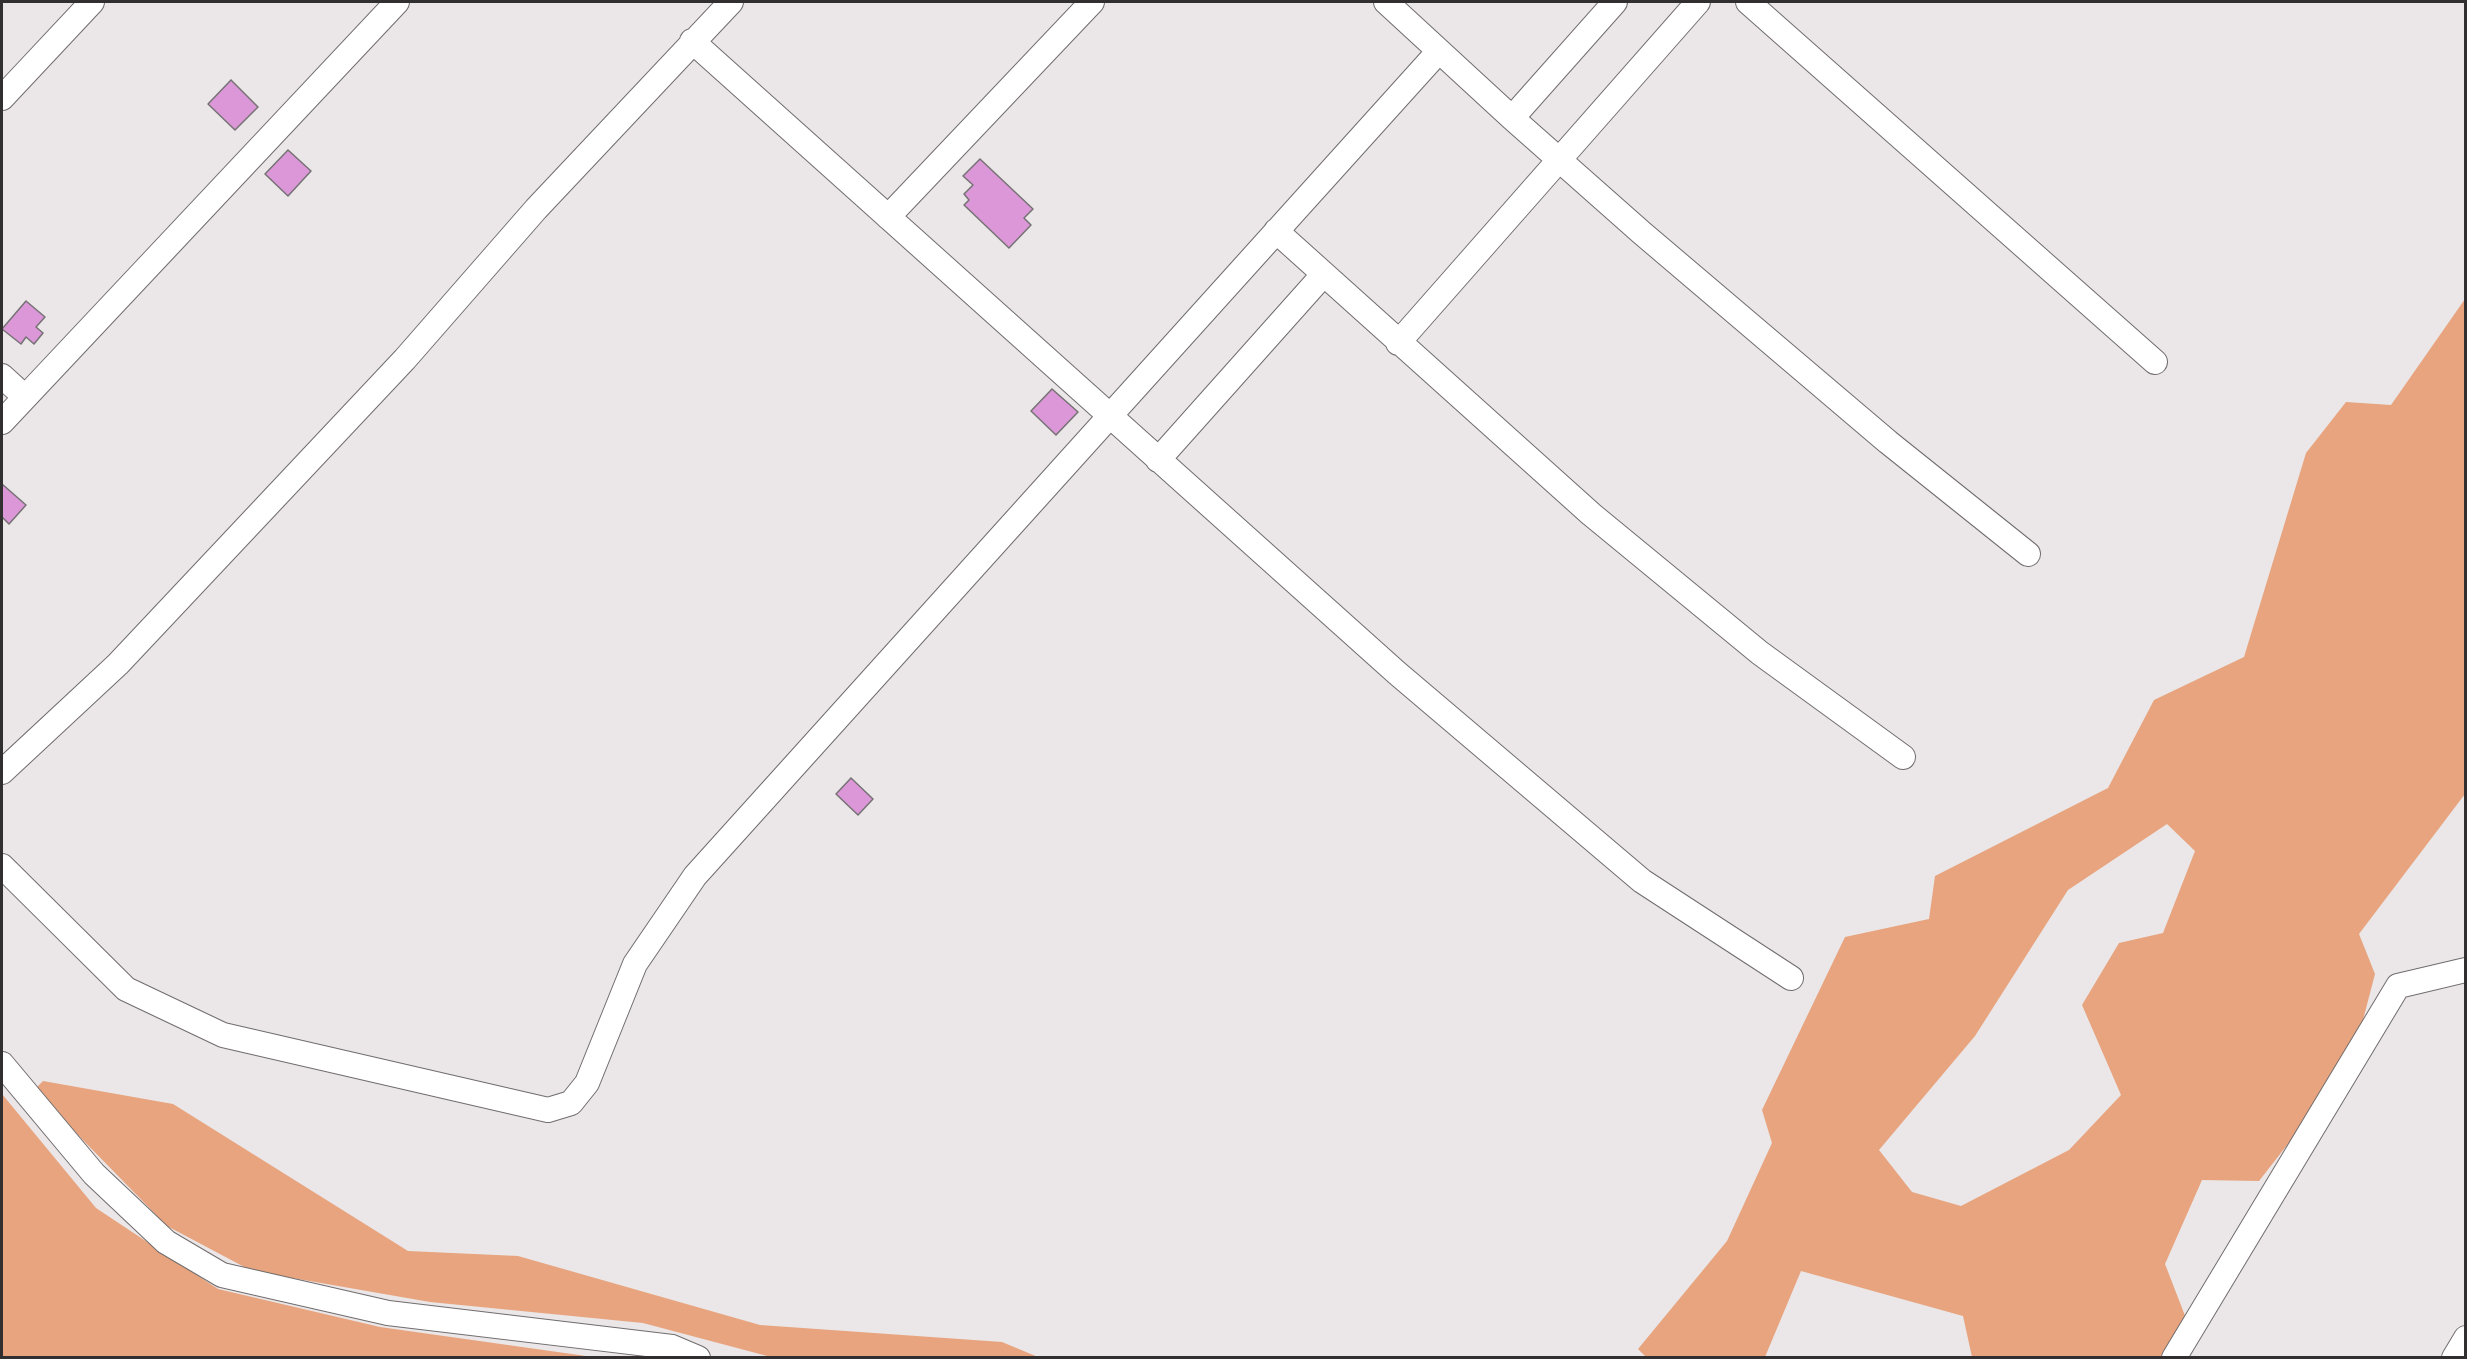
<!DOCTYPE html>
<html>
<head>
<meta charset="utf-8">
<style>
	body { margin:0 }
	#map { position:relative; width:2467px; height:1359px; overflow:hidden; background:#ebe6e7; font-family:"Fira Sans",sans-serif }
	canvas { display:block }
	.frame { position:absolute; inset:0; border:3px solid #312f30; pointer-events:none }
</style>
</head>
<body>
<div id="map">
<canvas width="2467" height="1359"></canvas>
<div class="frame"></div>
</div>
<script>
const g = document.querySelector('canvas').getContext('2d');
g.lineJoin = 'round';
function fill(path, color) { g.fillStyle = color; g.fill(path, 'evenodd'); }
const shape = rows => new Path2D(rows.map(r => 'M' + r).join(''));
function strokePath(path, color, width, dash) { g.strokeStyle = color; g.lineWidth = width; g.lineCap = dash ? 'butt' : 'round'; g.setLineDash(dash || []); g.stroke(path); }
fill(shape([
	[2465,299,2465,794,2359,934,2375,974,2352,1062,2259,1181,2202,1180,2165,1264,2189,1326,2166,1357,1972,1357,1963,1316,1801,1271,1765,1357,1646,1357,1638,1349,1727,1241,1772,1143,1762,1110,1845,937,1929,919,1935,876,2108,788,2154,700,2244,657,2306,453,2346,402,2391,405],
	[2167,824,2195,851,2163,933,2119,943,2082,1005,2121,1095,2069,1150,1961,1206,1912,1192,1879,1150,1975,1036,2068,890],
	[43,1081,173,1104,408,1251,518,1256,760,1325,1002,1342,1038,1357,771,1357,643,1323,430,1302,252,1271,167,1226,34,1090],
	[2,1094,96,1208,218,1289,380,1327,593,1357,2,1357]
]), '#e7a47e');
const building = shape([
	[231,80,258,107,235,130,208,104,231,80],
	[288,150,311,171,288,196,265,174,288,150],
	[980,159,1033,209,1024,218,1031,225,1009,248,964,205,969,200,964,194,973,185,963,176,980,159],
	[26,301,45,317,36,327,43,333,34,344,26,337,21,344,2,329,26,301],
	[1052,389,1078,412,1056,435,1031,411,1052,389],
	[2,484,26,505,9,524,2,517,2,484],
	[851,778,873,799,858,815,836,794,851,778]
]);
fill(building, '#dc97d8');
strokePath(building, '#757274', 1.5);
const minor = shape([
	[1386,2,1512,118,1642,233,1888,442,2028,554],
	[1748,2,2155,362],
	[692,41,1397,673,1642,881,1791,978],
	[2,98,92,2],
	[1512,118,1615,2],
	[888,217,1092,2],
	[1276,231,1591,514,1760,653,1903,757],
	[1398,343,1698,2],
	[2,376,25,397],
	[2,422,397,2],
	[1158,460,1323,275],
	[2,772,118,664,405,359,536,209,731,2],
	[2,866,126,989,223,1035,548,1110,571,1103,587,1083,635,964,695,876,1439,51],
	[2,1064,94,1174,166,1242,222,1275,388,1313,672,1347,698,1358],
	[2174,1358,2398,986,2466,970],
	[2454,1358,2466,1338]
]);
strokePath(minor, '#716d6e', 26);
strokePath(minor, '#fff', 24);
</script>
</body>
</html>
